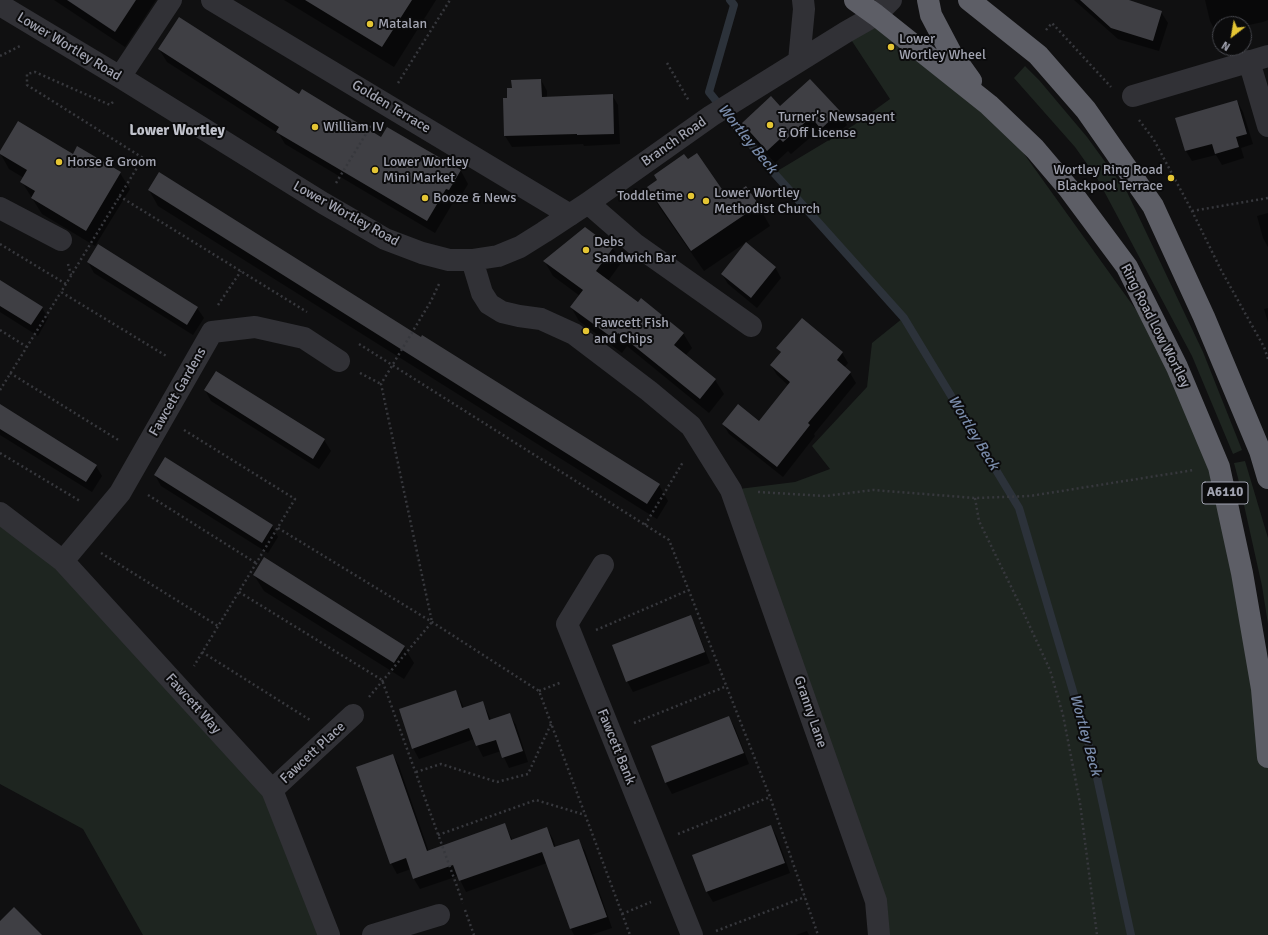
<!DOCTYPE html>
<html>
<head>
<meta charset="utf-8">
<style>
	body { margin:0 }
	#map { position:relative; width:1268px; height:935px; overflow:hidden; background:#101011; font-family:Signika,sans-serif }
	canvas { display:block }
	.north { position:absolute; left:1212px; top:16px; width:40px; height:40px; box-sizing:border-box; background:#0b0b0c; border:1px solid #47484e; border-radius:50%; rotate:211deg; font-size:11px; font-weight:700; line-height:16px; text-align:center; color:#a2a4b1 }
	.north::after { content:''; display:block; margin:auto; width:14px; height:18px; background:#e4c534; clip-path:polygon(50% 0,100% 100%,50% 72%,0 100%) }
</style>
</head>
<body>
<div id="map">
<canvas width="1268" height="935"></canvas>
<div class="north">N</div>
</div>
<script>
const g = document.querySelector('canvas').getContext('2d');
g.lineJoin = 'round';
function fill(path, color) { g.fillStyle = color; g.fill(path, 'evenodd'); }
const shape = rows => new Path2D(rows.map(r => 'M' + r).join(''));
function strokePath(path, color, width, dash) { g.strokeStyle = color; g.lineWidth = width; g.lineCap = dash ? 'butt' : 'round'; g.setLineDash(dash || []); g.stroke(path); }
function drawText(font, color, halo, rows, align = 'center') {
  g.font = font + ' Signika,sans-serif'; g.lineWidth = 4; g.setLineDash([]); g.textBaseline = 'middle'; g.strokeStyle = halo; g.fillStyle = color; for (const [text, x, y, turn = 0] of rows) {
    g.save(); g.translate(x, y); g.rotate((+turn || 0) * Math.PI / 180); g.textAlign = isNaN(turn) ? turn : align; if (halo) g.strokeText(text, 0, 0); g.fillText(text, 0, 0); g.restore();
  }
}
fill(shape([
	[876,15,989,105,1177,367,1219,467,1268,757,1268,935,879,935,731,490,795,482,830,469,812,446,867,387,872,343,903,318,774,173,854,125,890,99,846,32],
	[1025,66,1039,80,1087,137,1127,192,1203,352,1242,450,1233,454,1192,356,1097,178,1075,147,1014,78],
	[1245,461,1268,538,1268,624,1262,586,1238,478,1234,463],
	[0,513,63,561,272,790,329,935,143,935,83,829,0,784]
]), '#1e2520');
fill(shape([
	[54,0,156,0,125,47],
	[284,0,436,0,394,67],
	[1074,0,1127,0,1161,12,1168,23,1159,51,1118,39],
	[1205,0,1268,0,1268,20,1263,22,1244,26,1244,24,1220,24,1220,31,1216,32,1210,21],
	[159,49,299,95,382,138,388,128,461,171,468,184,457,203,454,201,435,233,285,144,279,134,167,62],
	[541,80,547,91,547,97,612,95,618,105,620,144,584,146,583,144,512,147,505,136,508,99],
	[810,80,839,112,847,125,829,141,819,130,791,154,788,151,775,163,750,136,743,123,780,107],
	[1237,101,1243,112,1253,144,1241,148,1244,158,1222,165,1216,155,1192,161,1186,151],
	[78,148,120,173,130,189,95,246,42,214,22,182,24,178,9,169,0,153,73,155],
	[648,188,728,199,758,205,770,226,704,271,660,208],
	[149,190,422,338,659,485,668,501,657,519,158,206],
	[1268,213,1268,247,1263,238,1257,216],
	[585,228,613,249,621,263,608,281,683,333,692,348,685,356,715,380,724,394,709,413,627,346,622,353,579,321,571,307,580,296,553,276,545,262],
	[88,262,197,308,204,318,193,335,94,273],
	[775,267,781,278,757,308,728,284,722,274],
	[0,281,42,308,48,318,38,336,0,312],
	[1268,308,1268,322,1264,309],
	[778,348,842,353,848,363,844,368,850,373,856,383,814,434,815,436,783,477,729,434,723,424,760,423,789,386,777,375,771,365,781,353],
	[216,372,324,440,331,451,319,469,211,401,205,390],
	[0,405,96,466,102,476,92,492,0,435],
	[155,475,272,526,278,537,268,553,161,486],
	[254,575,404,647,414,663,404,679,264,591],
	[690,616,696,627,710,663,633,692,627,681],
	[456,691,464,708,482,702,488,713,491,720,509,714,516,725,528,762,509,768,501,751,483,757,474,739,419,759,413,748],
	[729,717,735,728,749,764,672,794,666,783,652,746],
	[393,755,399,766,429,852,505,825,513,841,547,828,553,839,556,848,578,840,585,851,612,928,591,935,574,935,571,929,547,863,466,892,458,876,420,889,414,879,411,869,397,874,391,863],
	[771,826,777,837,790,873,713,902,707,892,693,855],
	[807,931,809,935,796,935]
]), '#0007');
strokePath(shape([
	[730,0,734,5,709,92,774,173,904,318,1019,508,1093,759,1131,935]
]), '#2c323a', 8);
fill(shape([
	[67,0,136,0,115,32],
	[305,0,412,0,382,47],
	[1080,0,1129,0,1162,11,1153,41,1111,28],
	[179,17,299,94,302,89,381,137,387,127,461,170,449,190,446,189,427,221,276,132,279,127,158,49],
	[541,79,542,97,613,94,614,134,577,135,577,134,504,136,503,98,507,98,507,88,512,88,511,80],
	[810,79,840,111,821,129,811,117,783,142,780,139,767,151,742,123,771,96,780,106],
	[1237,100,1247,134,1236,137,1239,147,1215,154,1212,144,1185,151,1175,118],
	[18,121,73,154,77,146,121,172,86,231,31,198,35,191,20,182,27,170,0,154,0,151],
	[697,153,728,198,746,186,759,205,691,251,647,187,657,180,654,175,684,154,688,159],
	[159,172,421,337,422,335,660,484,647,504,148,190],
	[585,227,613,248,596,271,638,302,641,298,684,333,674,345,716,379,700,399,618,333,614,339,570,307,583,290,543,261],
	[746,242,776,267,751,298,721,274],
	[98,244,198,307,187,325,87,262],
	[0,280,43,307,31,325,0,306],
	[802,318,843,352,837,360,851,372,808,423,810,425,777,467,722,424,738,404,759,421,790,382,770,365,781,352,776,348],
	[216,371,325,439,313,459,204,390],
	[0,404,97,465,86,482,0,429],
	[165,457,273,525,262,543,154,475],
	[264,557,405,646,394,663,253,575],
	[691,615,705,652,626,682,612,645],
	[456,690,462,708,483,701,489,720,510,713,523,751,502,758,496,740,476,746,469,728,412,749,399,709],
	[729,716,744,753,665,783,651,746],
	[393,754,427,851,505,823,511,840,547,827,554,847,579,839,607,917,570,929,542,852,459,881,453,865,413,879,406,858,390,864,356,767],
	[771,825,785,863,706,892,692,855],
	[14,907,42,935,0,935,0,921]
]), '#3f3f44');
strokePath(shape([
	[1046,30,1052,23,1111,87],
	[0,56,20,46],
	[667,63,689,101],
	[398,83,450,0],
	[113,102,110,105,35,72,27,74,27,85,143,158,61,292,168,357],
	[1139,120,1154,140,1192,211,1221,270,1264,347,1268,359],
	[336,183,372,124],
	[119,196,307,312],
	[1192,211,1268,198],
	[0,244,66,284],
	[68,264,71,275],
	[218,305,241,271],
	[0,330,27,347],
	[359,344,669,540,770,797,818,935],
	[10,373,120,441],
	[360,373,381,384],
	[0,390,61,292],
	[184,430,295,499,194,666],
	[0,453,80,501],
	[758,492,825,496,873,490,975,498,1030,496,1194,470],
	[148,495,256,563],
	[975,498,979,521,1019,603,1050,670,1063,715,1080,803,1097,935],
	[645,525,683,462],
	[278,528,432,622,539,691,630,935],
	[101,553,218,626],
	[239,592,382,680,463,903],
	[596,630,689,590],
	[202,652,310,720],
	[539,691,562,682],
	[369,697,432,622,381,384,431,301,439,284],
	[634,723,727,686],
	[416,772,441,764,497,782,528,774,551,724],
	[678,834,770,797],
	[438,835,536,800,585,815],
	[465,910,474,935],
	[622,914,651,902],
	[716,931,805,897]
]), '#37383d', 2.5, [2, 3]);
strokePath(shape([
	[212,0,570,215],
	[0,5,120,77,323,203,385,239,422,253,449,260,472,260,498,256,520,247,544,232,588,203,711,116,846,32,876,15,891,0],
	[799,61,804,9,803,0],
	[1249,61,1268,126],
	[120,77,171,0],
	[1133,96,1268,56],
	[588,203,635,244,751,326],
	[0,208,61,240],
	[472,260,482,293,489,304,502,312,519,316,541,319,574,334,649,391,691,426,731,490,876,901,879,935],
	[0,513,63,561,272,790,329,935],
	[63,561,120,493,212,332,255,327,304,338,339,361],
	[603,565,567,624,692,935],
	[272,790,353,715],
	[373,935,439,915]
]), '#313136', 22);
strokePath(shape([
	[855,0,876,15,989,105,1035,149,1069,189,1127,267,1177,367,1219,467,1242,573,1262,689,1268,757],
	[928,0,931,15,951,53,971,81],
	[969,0,1038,55,1086,110,1153,206,1204,317,1260,451,1268,478]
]), '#5d5e66', 22);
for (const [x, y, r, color] of [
	[370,24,4,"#e4c534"],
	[891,47,4,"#e4c534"],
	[770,125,4,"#e4c534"],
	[315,127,4,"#e4c534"],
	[59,162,4,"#e4c534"],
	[375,170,4,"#e4c534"],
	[1171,178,4,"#e4c534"],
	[691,196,4,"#e4c534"],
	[425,198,4,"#e4c534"],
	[706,201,4,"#e4c534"],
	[586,250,4,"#e4c534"],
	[586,331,4,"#e4c534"]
]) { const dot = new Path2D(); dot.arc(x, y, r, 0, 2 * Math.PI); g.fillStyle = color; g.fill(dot); strokePath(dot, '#0b0b0c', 1.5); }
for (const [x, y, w] of [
	[1225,493,46]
]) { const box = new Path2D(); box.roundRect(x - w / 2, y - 11, w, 22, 3); g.fillStyle = '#0b0b0c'; g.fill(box); strokePath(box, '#a2a4b1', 1); }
drawText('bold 13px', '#a2a4b1', null, [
	["A6110",1225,493]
]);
drawText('14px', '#a2a4b1', '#0b0b0c', [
	["Matalan",378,24],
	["Lower",899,39],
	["Wortley Wheel",899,55],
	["Turner's Newsagent",778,117],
	["& Off License",778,133],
	["William IV",323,127],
	["Horse & Groom",67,162],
	["Lower Wortley",383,162],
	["Mini Market",383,178],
	["Wortley Ring Road",1163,170,"right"],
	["Blackpool Terrace",1163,186,"right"],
	["Lower Wortley",714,193],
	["Methodist Church",714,209],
	["Toddletime",683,196,"right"],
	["Booze & News",433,198],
	["Debs",594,242],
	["Sandwich Bar",594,258],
	["Fawcett Fish",594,323],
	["and Chips",594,339]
], 'left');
drawText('14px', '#a2a4b1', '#0b0b0c', [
	["Lower Wortley Road",69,47,31],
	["Golden Terrace",391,107,31],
	["Branch Road",674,142,-35],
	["Lower Wortley Road",346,214,29],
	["Ring Road Low Wortley",1155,326,63],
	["Fawcett Gardens",178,392,-60],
	["Fawcett Way",193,704,48],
	["Granny Lane",810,712,71],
	["Fawcett Bank",616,747,68],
	["Fawcett Place",313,753,-43]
]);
drawText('bold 15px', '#c2c4cd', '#0b0b0c', [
	["Lower Wortley",177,131]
]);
drawText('italic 15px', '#7a8cab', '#0b0b0c', [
	["Wortley Beck",747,139,51],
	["Wortley Beck",973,433,59],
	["Wortley Beck",1085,735,75]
]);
</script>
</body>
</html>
